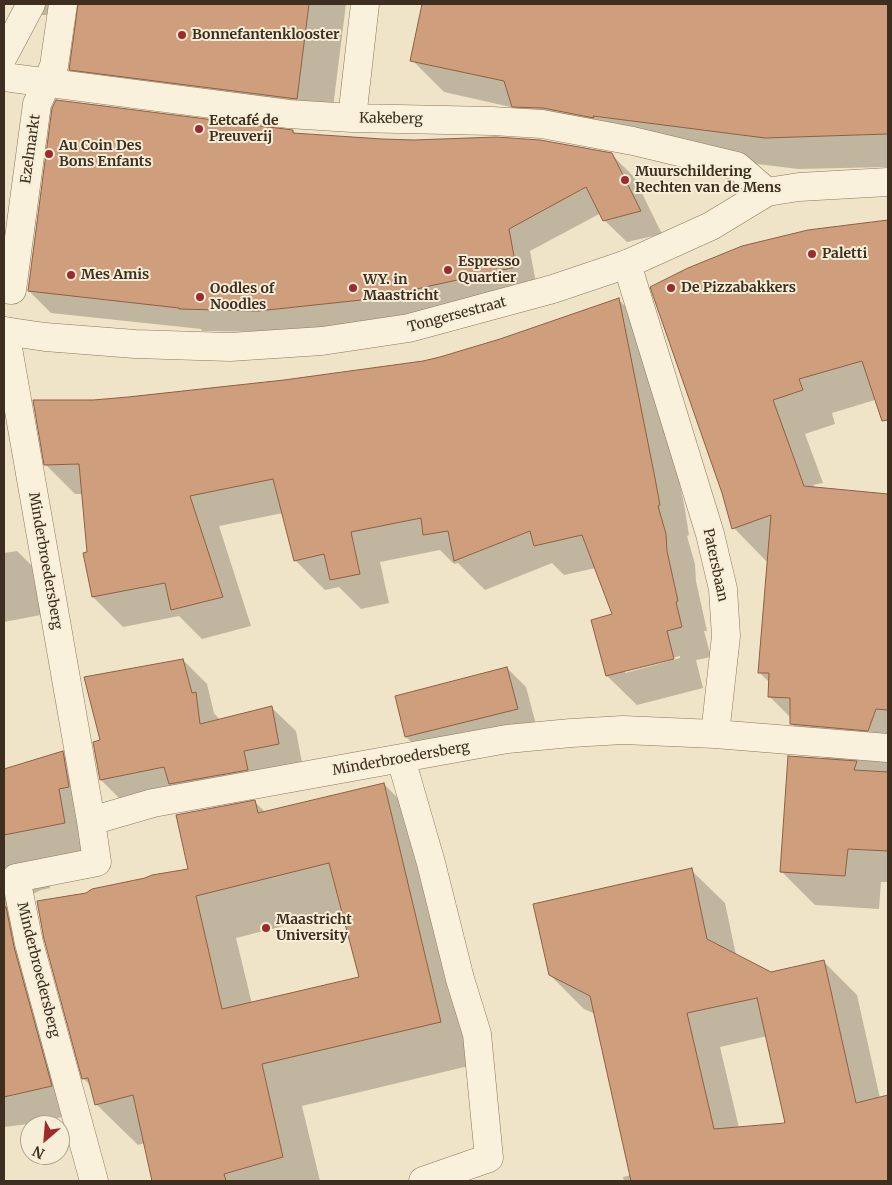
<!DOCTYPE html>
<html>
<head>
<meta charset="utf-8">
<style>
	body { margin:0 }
	#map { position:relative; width:892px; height:1185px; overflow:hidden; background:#f0e4c8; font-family:Merriweather,serif }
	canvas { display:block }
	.frame { position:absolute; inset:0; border:5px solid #3d2e20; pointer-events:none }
	.north { position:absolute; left:20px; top:1115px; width:50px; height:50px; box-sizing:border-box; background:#f7eed8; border:1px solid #ada18e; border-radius:50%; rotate:207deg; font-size:14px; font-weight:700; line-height:20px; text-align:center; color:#3d2e20 }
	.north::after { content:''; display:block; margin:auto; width:18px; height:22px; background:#9e2a2b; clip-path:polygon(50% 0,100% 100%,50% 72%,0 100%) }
</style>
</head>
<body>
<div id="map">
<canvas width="892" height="1185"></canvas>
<div class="frame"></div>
<div class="north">N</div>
</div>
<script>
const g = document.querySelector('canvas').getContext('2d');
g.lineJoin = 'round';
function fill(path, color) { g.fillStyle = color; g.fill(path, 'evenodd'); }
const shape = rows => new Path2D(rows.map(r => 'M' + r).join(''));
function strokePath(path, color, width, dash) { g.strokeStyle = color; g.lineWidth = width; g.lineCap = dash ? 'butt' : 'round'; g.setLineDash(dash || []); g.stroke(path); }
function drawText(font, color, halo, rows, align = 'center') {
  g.font = font + ' Merriweather,serif'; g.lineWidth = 4; g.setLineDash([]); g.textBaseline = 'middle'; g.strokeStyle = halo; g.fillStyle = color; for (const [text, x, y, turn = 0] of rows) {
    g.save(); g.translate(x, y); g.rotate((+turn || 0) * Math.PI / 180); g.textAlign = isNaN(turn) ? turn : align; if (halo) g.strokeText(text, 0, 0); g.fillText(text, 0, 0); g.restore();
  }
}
fill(shape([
	[24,4,240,4,249,5,249,4,346,4,330,131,103,102,70,69,78,15,35,15],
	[423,4,561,4,578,21,589,44,597,4,888,4,888,167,798,169,546,138,515,108,444,92,412,60],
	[293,131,297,135,611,154,634,177,662,234,627,242,604,220,601,213,530,251,537,288,393,321,281,332,202,331,201,329,51,313,29,291],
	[888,221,888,396,832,413,835,424,805,434,823,483,813,485,817,489,888,495,888,882,881,882,879,909,815,905,781,871,828,760,792,724,792,719,769,696,770,683,759,672,767,562,734,528,808,232],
	[619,300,648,329,684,504,689,535,687,536,695,564,696,581,707,631,704,631,711,657,696,660,703,688,637,705,607,676,614,615,596,568,564,575,552,563,485,590,458,563,454,564,440,550,380,562,389,603,361,609,339,587,325,590,295,560,283,513,219,526,251,626,202,639,179,616,123,627,93,597,84,554,88,553,83,494,75,494,45,464,94,401,285,381,440,359],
	[680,656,680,658,625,673,625,670],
	[17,551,45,579,51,613,4,622,4,553],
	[183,660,207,684,214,713,220,720,271,707,296,731,303,768,125,804,101,780,102,740],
	[507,668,526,687,537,728,426,756,406,737,396,696],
	[62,752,90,780,92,850,45,860,50,888,41,890,33,894,29,901,79,1113,36,1123,4,1127,4,770],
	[384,784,425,826,481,1063,302,1106,320,1181,154,1181,145,1143,138,1145,96,1104,91,1086,83,1078,86,894,189,870,255,802,265,812],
	[343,911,360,978,252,1004,236,938],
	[691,870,725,903,736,955,771,973,823,961,857,995,888,1134,888,1181,624,1181,623,1177,631,1175,595,1014,584,1009,550,975],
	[767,1036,786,1124,739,1128,720,1047]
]), '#0003');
const building = shape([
	[78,4,309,4,297,99,69,70,78,4],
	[422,4,888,4,888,134,765,138,593,116,594,118,543,108,512,107,504,81,410,61,422,4],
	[56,100,293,130,293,133,382,139,414,140,496,137,540,140,612,153,641,211,603,221,586,187,509,229,516,267,371,299,258,311,179,309,179,308,28,291,52,108,56,100],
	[888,220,888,420,882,421,862,361,799,379,803,390,773,400,804,486,888,494,888,710,876,709,868,731,790,724,790,698,768,697,769,673,758,673,771,515,732,529,722,493,650,287,688,268,742,246,808,230,888,220],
	[619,298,654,473,660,505,658,506,666,534,667,551,678,601,676,602,682,627,667,631,674,659,606,676,591,620,612,614,582,535,534,546,530,531,454,561,448,531,423,535,421,518,351,532,360,574,330,580,324,554,294,561,273,479,190,496,223,597,171,610,165,583,92,597,83,553,87,552,79,464,44,465,33,400,93,400,128,397,284,380,423,361,440,357,500,339,619,298],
	[183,659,192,693,196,692,200,724,272,706,279,744,244,751,248,770,169,784,164,767,100,780,93,742,100,740,84,677,183,659],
	[507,667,518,709,405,737,395,696,507,667],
	[63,751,69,787,59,789,65,823,4,835,4,769,63,751],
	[788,756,857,761,854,770,888,772,888,851,848,849,845,876,780,872,788,756],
	[384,783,441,1022,262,1064,283,1157,224,1174,226,1181,152,1181,133,1095,95,1105,88,1078,82,1079,44,939,37,901,86,893,92,889,145,878,152,875,188,869,176,815,255,800,258,813,384,783],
	[329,863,359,977,222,1009,196,896,329,863],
	[692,868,707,939,771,972,824,960,856,1103,888,1095,888,1181,631,1181,590,996,549,975,533,904,692,868],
	[757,998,785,1123,714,1129,687,1013,757,998],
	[4,907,6,907,14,947,52,1086,4,1097,4,907]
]);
fill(building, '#cf9f7d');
strokePath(building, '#8d5f41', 1);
const pedestrian = shape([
	[4,289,12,290,37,104,54,66,63,4]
]);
const minor = shape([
	[4,55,31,4],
	[4,77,289,114,352,118,492,121,542,124,633,141,737,166,767,192],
	[352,118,365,4],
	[627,264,710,534,723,589,726,636,715,734,888,748],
	[5,331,91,821,97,862,16,878,29,943,94,1181],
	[401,759,431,863,460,979,477,1034,489,1158,423,1181],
	[91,821,153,803,507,739,571,733,623,730,715,734]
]);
const tertiary = shape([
	[4,331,45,337,135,344,230,347,322,341,409,328,553,289,627,264,711,226,767,192,799,187,888,182]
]);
strokePath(pedestrian, '#8d765c', 29);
strokePath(minor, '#8d765c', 29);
strokePath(tertiary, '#8d765c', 29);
strokePath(pedestrian, '#faf1dc', 28);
strokePath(minor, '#faf1dc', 28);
strokePath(tertiary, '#faf1dc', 28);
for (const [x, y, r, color] of [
	[182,35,5,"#9e2a2b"],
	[199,129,5,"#9e2a2b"],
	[49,154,5,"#9e2a2b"],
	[625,180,5,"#9e2a2b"],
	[812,254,5,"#9e2a2b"],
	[448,270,5,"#9e2a2b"],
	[71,275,5,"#9e2a2b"],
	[353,288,5,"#9e2a2b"],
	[671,288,5,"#9e2a2b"],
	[200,297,5,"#9e2a2b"],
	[266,928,5,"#9e2a2b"]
]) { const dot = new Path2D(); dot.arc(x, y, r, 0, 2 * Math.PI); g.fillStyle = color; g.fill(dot); strokePath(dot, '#f7eed8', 2); }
drawText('bold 14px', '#3d2e20', '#f7eed8', [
	["Bonnefantenklooster",192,35],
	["Eetcafé de",209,121],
	["Preuverij",209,137],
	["Au Coin Des",59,146],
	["Bons Enfants",59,162],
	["Muurschildering",635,172],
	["Rechten van de Mens",635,188],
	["Paletti",822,254],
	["Espresso",458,262],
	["Quartier",458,278],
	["Mes Amis",81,275],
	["WY. in",363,280],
	["Maastricht",363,296],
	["De Pizzabakkers",681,288],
	["Oodles of",210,289],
	["Noodles",210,305],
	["Maastricht",276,920],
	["University",276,936]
], 'left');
drawText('14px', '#3d2e20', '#f7eed8', [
	["Kakeberg",391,119,1],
	["Ezelmarkt",31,149,-82],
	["Tongersestraat",457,315,-15],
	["Minderbroedersberg",45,561,80],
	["Patersbaan",715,565,78],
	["Minderbroedersberg",401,759,-10],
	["Minderbroedersberg",38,970,76]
]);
</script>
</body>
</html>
